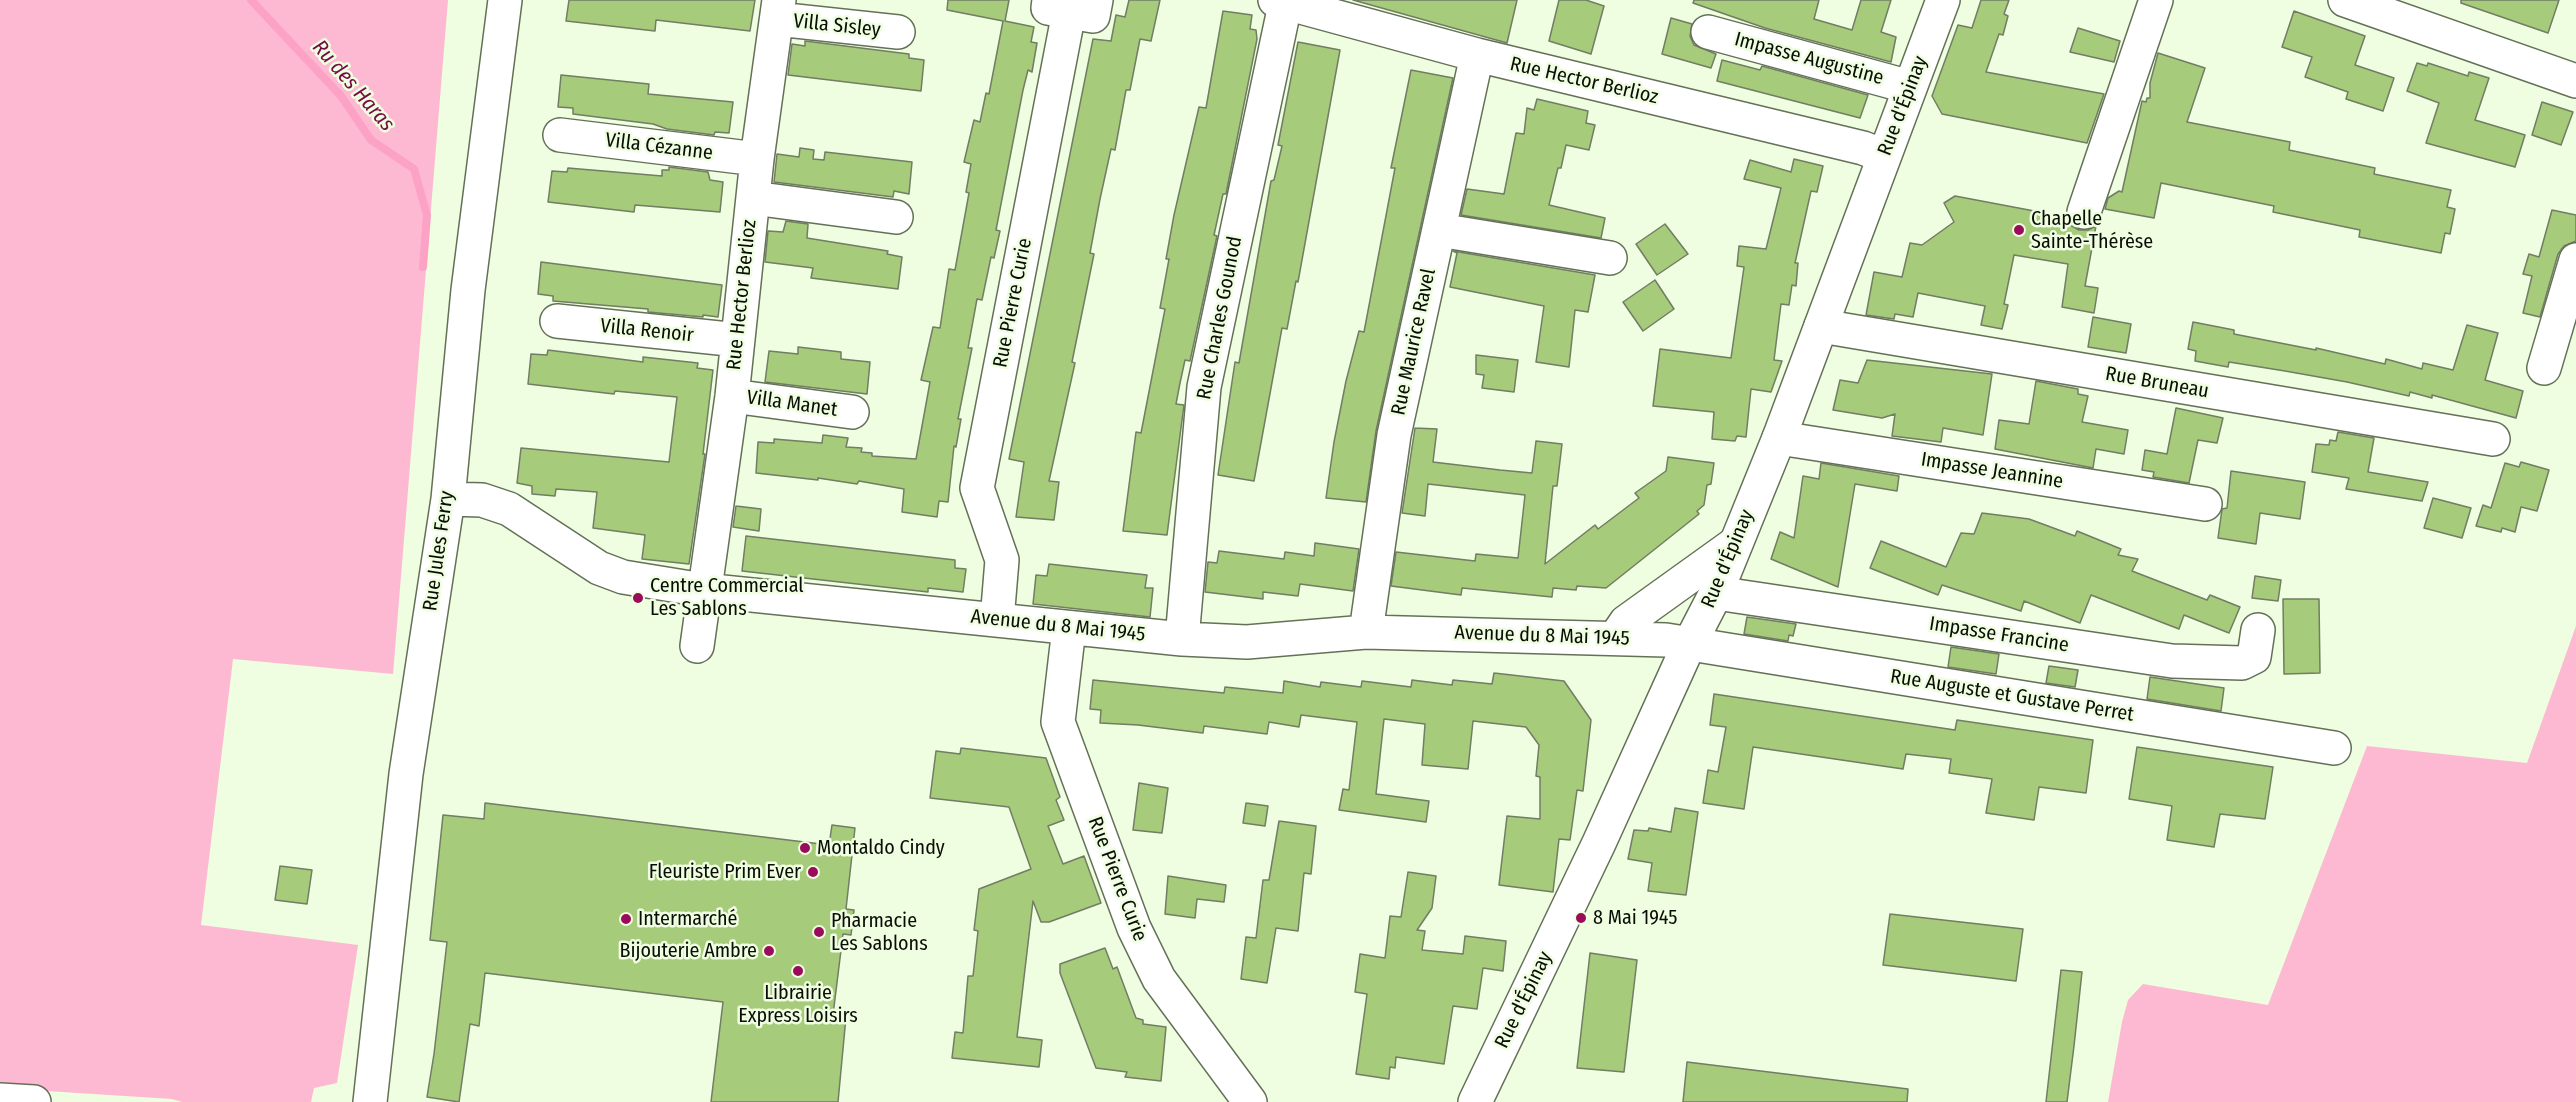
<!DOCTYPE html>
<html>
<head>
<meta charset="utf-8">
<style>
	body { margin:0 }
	canvas { display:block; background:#effde0 }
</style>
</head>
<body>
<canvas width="2576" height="1102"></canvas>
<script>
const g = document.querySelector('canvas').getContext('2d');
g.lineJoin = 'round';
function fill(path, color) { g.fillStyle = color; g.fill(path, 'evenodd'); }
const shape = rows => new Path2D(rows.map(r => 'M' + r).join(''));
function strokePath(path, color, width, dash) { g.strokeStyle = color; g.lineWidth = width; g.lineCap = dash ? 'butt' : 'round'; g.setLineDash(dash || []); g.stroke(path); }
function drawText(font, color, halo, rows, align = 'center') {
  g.font = font + ' "Fira Sans Condensed",sans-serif'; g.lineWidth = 5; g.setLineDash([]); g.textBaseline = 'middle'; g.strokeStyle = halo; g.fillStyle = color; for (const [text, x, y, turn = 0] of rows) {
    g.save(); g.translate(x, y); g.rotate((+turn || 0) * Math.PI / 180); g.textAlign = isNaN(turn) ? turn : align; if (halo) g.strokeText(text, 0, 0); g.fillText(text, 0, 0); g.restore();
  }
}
fill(shape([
	[0,0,448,0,393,674,233,659,201,925,358,945,337,1083,314,1088,311,1102,182,1102,172,1099,0,1088],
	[2576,626,2576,1102,2108,1102,2122,1022,2128,1000,2143,984,2268,1005,2367,746,2527,763]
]), '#feb9d2');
strokePath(shape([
	[251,0,341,96,371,140,414,169,427,215,423,267]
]), '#fca2c5', 8);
const building = shape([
	[569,0,755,0,750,31,656,20,655,31,566,21,569,0],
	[948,0,1009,0,1005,21,1034,27,1031,42,1037,43,1032,72,1028,70,1023,90,996,230,1000,231,994,258,991,257,982,300,977,299,968,348,972,348,958,419,961,419,956,447,954,446,948,502,939,501,937,517,902,512,904,489,859,481,857,484,818,478,818,480,756,473,758,442,774,443,774,439,822,443,823,435,848,438,846,447,862,448,861,452,872,453,872,456,916,459,930,382,921,380,933,327,940,328,949,269,955,270,969,193,966,192,971,164,964,162,974,120,980,122,986,93,989,94,1003,21,947,10,948,0],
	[1129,0,1160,0,1151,41,1140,39,1130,90,1126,90,1115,150,1111,149,1100,199,1090,253,1094,254,1072,362,1075,363,1049,481,1059,482,1054,520,1016,517,1024,462,1009,459,1093,39,1111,41,1116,15,1125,17,1129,0],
	[1353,0,1517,0,1507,43,1353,0],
	[1559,0,1586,0,1604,6,1591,54,1549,41,1559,0],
	[1694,0,1819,0,1814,19,1852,30,1861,0,1891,0,1881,32,1896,37,1891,62,1765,28,1693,3,1694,0],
	[1981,0,2009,0,2004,14,2008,16,2003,35,1999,34,1986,72,2104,94,2087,143,1942,114,1932,96,1958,25,1972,28,1981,0],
	[2461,0,2559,0,2548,33,2461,3,2461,0],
	[1223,11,1252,15,1250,29,1256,30,1257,39,1226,194,1223,194,1214,235,1217,236,1190,361,1185,360,1180,383,1176,404,1184,405,1167,535,1123,531,1136,432,1141,433,1165,309,1160,308,1169,259,1166,259,1174,215,1199,107,1206,108,1223,11],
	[2294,11,2365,36,2355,65,2394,78,2383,111,2346,99,2348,92,2305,77,2312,57,2282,47,2294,11],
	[1671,18,1692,24,1690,36,1694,45,1716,54,1711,68,1662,54,1671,18],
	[2078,28,2120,41,2114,62,2070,52,2078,28],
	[805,41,909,54,909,58,924,60,921,91,788,75,792,44,805,46,805,41],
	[1298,42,1340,50,1298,282,1296,281,1287,329,1282,328,1254,481,1218,475,1235,362,1239,363,1271,181,1274,180,1282,146,1278,145,1298,42],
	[2158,53,2205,68,2187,122,2290,142,2289,150,2375,168,2374,174,2451,190,2447,207,2455,209,2450,234,2445,233,2441,253,2359,237,2360,230,2273,212,2274,206,2161,183,2154,218,2105,209,2108,198,2119,191,2122,192,2142,101,2146,102,2147,98,2150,98,2150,83,2158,53],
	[1722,60,1760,70,1762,66,1868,95,1860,118,1717,81,1722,60],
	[2417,63,2427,66,2428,63,2468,76,2469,72,2489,78,2475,120,2525,135,2515,167,2426,143,2439,103,2407,91,2417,63],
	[1411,70,1453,78,1376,431,1366,502,1326,498,1334,442,1346,381,1359,331,1364,332,1395,168,1391,168,1411,70],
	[561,75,649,84,648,94,733,102,729,133,715,132,714,135,667,129,653,124,573,114,573,108,558,107,561,75],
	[1537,99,1588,111,1586,123,1595,125,1589,150,1566,145,1561,168,1558,168,1549,205,1605,218,1601,238,1461,215,1467,189,1504,194,1516,133,1524,134,1527,108,1534,110,1537,99],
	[2542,102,2573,112,2561,145,2532,135,2542,102],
	[800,148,814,150,813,159,824,160,825,152,912,162,909,194,894,191,893,197,774,182,777,154,799,157,800,148],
	[1794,159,1823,166,1817,192,1811,191,1795,263,1798,263,1796,286,1792,285,1789,305,1781,304,1774,360,1782,361,1771,392,1751,389,1746,437,1737,436,1735,441,1712,439,1714,412,1653,406,1660,349,1731,358,1744,267,1737,266,1739,246,1766,249,1781,188,1744,179,1750,160,1791,172,1794,159],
	[669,167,708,172,710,180,723,182,720,212,635,205,634,212,548,202,552,171,567,172,568,168,662,176,662,170,669,170,669,167],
	[1955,196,2066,217,2070,225,2079,230,2088,230,2096,226,2085,286,2098,288,2094,313,2062,307,2068,264,2014,255,2004,304,2008,305,2002,329,1981,325,1985,306,1918,293,1913,317,1895,314,1894,319,1866,315,1874,272,1902,277,1910,243,1922,245,1954,222,1944,203,1955,196],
	[2552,210,2576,215,2576,241,2564,246,2558,254,2540,317,2523,313,2532,276,2523,274,2529,254,2539,257,2552,210],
	[786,221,808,224,807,238,888,251,887,254,902,257,898,289,811,278,813,268,765,262,768,231,783,232,786,221],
	[1665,224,1688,254,1657,275,1636,244,1665,224],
	[1453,251,1595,275,1588,312,1575,310,1569,367,1536,362,1544,306,1450,287,1457,253,1453,251],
	[541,262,722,285,718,317,703,315,703,317,648,312,648,309,553,301,553,296,538,294,541,262],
	[1655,280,1674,309,1643,331,1623,302,1655,280],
	[2093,317,2131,324,2126,353,2088,347,2093,317],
	[2193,322,2234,330,2234,334,2316,350,2316,348,2385,364,2386,359,2422,369,2423,363,2453,370,2467,325,2498,333,2485,380,2523,391,2516,418,2432,395,2432,398,2410,392,2409,396,2347,382,2285,371,2229,362,2228,367,2195,361,2196,351,2188,349,2193,322],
	[798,347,841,352,841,359,870,362,867,394,765,382,769,351,798,354,798,347],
	[548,350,643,362,643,357,698,363,697,368,713,370,703,454,705,454,689,564,642,559,645,535,593,528,597,492,556,489,555,496,532,494,532,486,517,483,521,448,669,462,677,397,615,391,614,394,528,384,531,354,547,355,548,350],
	[1476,355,1518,360,1514,392,1482,388,1484,375,1476,374,1476,355],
	[1867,360,1992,374,1983,435,1943,428,1941,442,1892,436,1895,414,1882,418,1833,410,1840,380,1858,383,1867,360],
	[2036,381,2078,389,2078,394,2088,396,2082,422,2128,430,2124,454,2096,449,2093,468,1995,449,1999,420,2029,424,2036,381],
	[2176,408,2223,418,2217,443,2198,440,2189,483,2153,477,2154,472,2142,470,2145,450,2167,454,2176,408],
	[1415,428,1437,429,1433,462,1500,470,1532,473,1536,441,1562,444,1557,486,1553,486,1545,564,1595,525,1598,529,1639,498,1635,493,1666,471,1668,457,1714,463,1711,484,1707,485,1704,505,1697,511,1699,514,1606,588,1577,586,1576,590,1553,588,1552,597,1462,588,1461,595,1391,586,1396,552,1475,561,1476,554,1518,558,1525,495,1428,484,1425,516,1402,513,1415,428],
	[2338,432,2374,438,2368,472,2428,482,2422,501,2346,489,2349,478,2312,472,2316,444,2329,445,2330,440,2336,441,2338,432],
	[2521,462,2549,470,2537,511,2521,507,2515,532,2502,528,2501,532,2476,526,2483,505,2491,508,2505,463,2519,467,2521,462],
	[1821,463,1899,476,1897,491,1855,484,1838,587,1771,559,1780,532,1794,538,1803,476,1819,479,1821,463],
	[2231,471,2305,482,2300,519,2260,513,2256,544,2218,538,2222,509,2227,508,2231,471],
	[2433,498,2471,508,2462,538,2424,528,2433,498],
	[736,506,761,509,759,531,733,527,736,506],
	[1982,513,2029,519,2075,536,2077,531,2121,549,2118,555,2138,559,2132,571,2207,600,2210,595,2240,607,2229,633,2184,615,2179,629,2091,595,2080,623,2024,601,2021,611,1942,585,1938,595,1870,568,1881,541,1946,567,1961,533,1974,534,1982,513],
	[746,536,955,560,955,568,966,569,963,592,928,588,928,592,742,571,746,536],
	[1315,543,1359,549,1353,591,1300,584,1298,596,1263,592,1263,599,1205,592,1208,562,1217,563,1219,551,1284,559,1285,552,1314,556,1315,543],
	[1049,564,1147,575,1145,588,1153,588,1150,617,1033,604,1036,575,1047,576,1049,564],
	[2255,576,2281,580,2278,601,2252,598,2255,576],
	[2283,599,2319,599,2320,673,2284,674,2283,599],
	[1747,617,1796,624,1793,636,1789,635,1788,641,1744,634,1747,617],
	[1951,647,1999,654,1996,674,1948,667,1951,647],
	[2049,666,2078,670,2075,687,2046,683,2049,666],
	[1494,673,1564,681,1591,720,1583,791,1577,790,1570,840,1559,839,1553,892,1499,885,1507,816,1540,819,1540,777,1536,776,1539,745,1526,727,1473,721,1468,769,1422,765,1425,724,1384,719,1376,794,1429,801,1426,822,1339,810,1343,789,1349,790,1357,722,1301,715,1299,727,1269,722,1267,734,1204,726,1203,733,1138,725,1100,723,1101,710,1090,709,1093,680,1224,693,1225,687,1283,693,1284,681,1320,687,1321,682,1361,687,1362,681,1411,687,1412,680,1452,685,1453,680,1492,684,1494,673],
	[2150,677,2224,688,2221,711,2147,699,2150,677],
	[1714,694,1955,730,1957,720,2093,740,2086,793,2039,787,2034,820,1986,813,1992,779,1949,773,1951,759,1906,754,1903,769,1753,747,1744,809,1703,803,1708,770,1718,772,1726,727,1710,725,1714,694],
	[2137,747,2273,767,2265,819,2220,814,2214,847,2167,840,2172,806,2129,799,2137,747],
	[961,748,1046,758,1060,797,1056,800,1064,820,1048,826,1063,864,1084,856,1101,903,1049,922,1041,922,1033,901,1017,1037,1042,1040,1039,1067,952,1058,955,1032,963,1033,968,976,973,976,978,931,974,930,979,889,1031,869,1009,807,930,798,936,751,960,754,961,748],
	[1139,783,1168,788,1162,833,1133,830,1139,783],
	[485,803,829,845,832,825,855,828,846,909,854,910,851,935,843,934,833,1015,846,1017,838,1102,711,1102,723,1002,485,973,479,1026,470,1024,459,1102,427,1097,434,1054,447,942,430,940,443,815,484,819,485,803],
	[1246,803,1268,806,1265,826,1243,823,1246,803],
	[1675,808,1698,812,1686,895,1648,891,1652,863,1628,859,1634,830,1648,831,1649,828,1671,832,1675,808],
	[1279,821,1316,826,1311,874,1304,873,1298,931,1276,928,1267,983,1241,979,1246,937,1256,938,1263,880,1269,880,1279,821],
	[280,866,312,870,307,904,275,900,280,866],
	[1408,872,1436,876,1432,908,1417,930,1425,931,1422,950,1463,954,1465,936,1506,941,1503,971,1483,968,1477,1009,1453,1006,1444,1064,1396,1057,1395,1068,1390,1067,1389,1079,1356,1074,1367,994,1355,992,1360,954,1385,958,1390,916,1401,917,1408,872],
	[1168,876,1226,885,1224,902,1197,899,1195,918,1165,914,1168,876],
	[1890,914,2023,929,2016,981,1883,965,1890,914],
	[1105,948,1113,969,1117,967,1136,1018,1143,1020,1143,1024,1166,1027,1161,1081,1125,1077,1127,1072,1096,1068,1060,973,1060,964,1105,948],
	[1590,953,1637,960,1624,1072,1577,1068,1590,953],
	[2061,970,2082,972,2074,1046,2067,1102,2046,1102,2061,970],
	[1687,1062,1908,1089,1907,1102,1683,1102,1687,1062]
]);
fill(building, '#a6cb7a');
strokePath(building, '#717d64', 1.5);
const minor = shape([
	[1275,0,1477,55,1863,148,1884,156],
	[2345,0,2576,81],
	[1069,12,1093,16,1096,0],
	[777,19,898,32],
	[1708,32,1910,87],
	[560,135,757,159],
	[753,198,896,217],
	[2084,212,2156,0],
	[1439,230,1610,258],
	[557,321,738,340],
	[1821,326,2493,439],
	[2544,368,2576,260],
	[732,396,852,412],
	[1779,438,2205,504],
	[448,499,482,500,509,509,599,568,623,577,703,590,1182,639,1247,642,1366,632,1666,640,2334,748],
	[1716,593,2172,661,2242,663,2254,657,2258,630],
	[997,620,1002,560,977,488,1069,12,1048,8,1049,0],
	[1069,628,1058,722,1134,928,1159,979,1250,1102],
	[1366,632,1394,435,1477,55],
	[1615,638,1626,622,1736,543],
	[1182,639,1204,387,1286,0],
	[697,646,732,396,757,159,779,0],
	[0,1100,34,1102],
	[370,1102,406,774,448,499,468,290,505,0]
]);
const major = shape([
	[1475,1102,1599,843,1686,651,1716,593,1779,438,1943,0]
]);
strokePath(minor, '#647158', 36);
strokePath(major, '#647158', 36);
strokePath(minor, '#fff', 33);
strokePath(major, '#fff', 33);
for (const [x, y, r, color] of [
	[2019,230,6,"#9b0b5b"],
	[638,598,6,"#9b0b5b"],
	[805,848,6,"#9b0b5b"],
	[813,872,6,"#9b0b5b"],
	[1581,918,6,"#9b0b5b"],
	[626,919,6,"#9b0b5b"],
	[819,932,6,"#9b0b5b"],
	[769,951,6,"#9b0b5b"],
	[798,971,6,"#9b0b5b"]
]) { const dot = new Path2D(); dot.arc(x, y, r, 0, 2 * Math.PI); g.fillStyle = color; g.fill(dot); strokePath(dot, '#effde0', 2); }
drawText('20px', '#090d05', '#effde0', [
	["Villa Sisley",837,26,6],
	["Impasse Augustine",1809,59,15],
	["Rue Hector Berlioz",1584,81,13],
	["Rue d'Épinay",1903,106,-69],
	["Villa Cézanne",659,147,7],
	["Rue Hector Berlioz",742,295,-84],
	["Rue Pierre Curie",1013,303,-79],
	["Rue Charles Gounod",1220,318,-79],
	["Villa Renoir",647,331,6],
	["Rue Maurice Ravel",1414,342,-78],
	["Rue Bruneau",2157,383,10],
	["Villa Manet",792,404,8],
	["Impasse Jeannine",1992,471,9],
	["Rue Jules Ferry",439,551,-82],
	["Rue d'Épinay",1728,559,-67],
	["Avenue du 8 Mai 1945",1058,626,6],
	["Impasse Francine",1999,635,9],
	["Avenue du 8 Mai 1945",1542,636,2],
	["Rue Auguste et Gustave Perret",2012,696,9],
	["Rue Pierre Curie",1117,879,69],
	["Rue d'Épinay",1524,1000,-64]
]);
drawText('20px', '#090d05', '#effde0', [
	["Chapelle",2031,219],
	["Sainte-Thérèse",2031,242],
	["Centre Commercial",650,586],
	["Les Sablons",650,609],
	["Montaldo Cindy",817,848],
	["Fleuriste Prim Ever",801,872,"right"],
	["8 Mai 1945",1593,918],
	["Intermarché",638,919],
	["Pharmacie",831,921],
	["Les Sablons",831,944],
	["Bijouterie Ambre",757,951,"right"],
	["Librairie",798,993,"center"],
	["Express Loisirs",798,1016,"center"]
], 'left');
drawText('italic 21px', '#750b44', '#effde0', [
	["Ru des Haras",353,86,49]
]);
</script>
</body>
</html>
